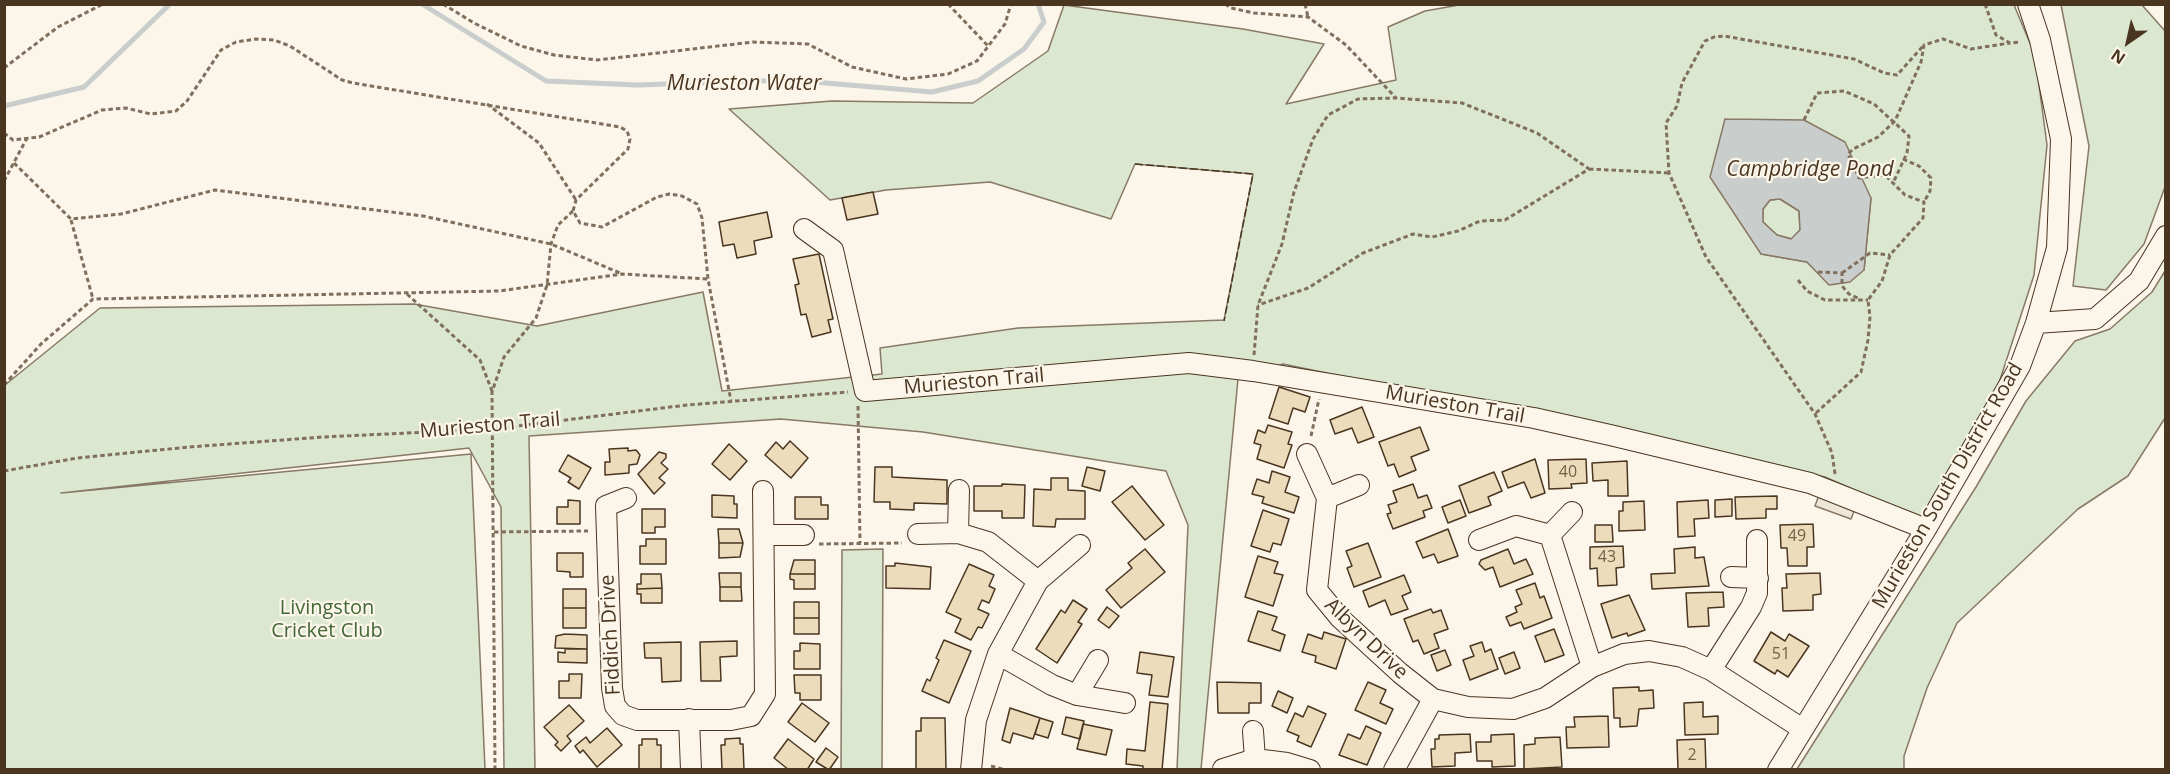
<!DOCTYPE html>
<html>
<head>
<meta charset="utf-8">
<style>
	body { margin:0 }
	#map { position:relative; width:2170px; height:774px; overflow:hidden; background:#fbf6e9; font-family:"Open Sans",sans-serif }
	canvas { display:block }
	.frame { position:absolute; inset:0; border:6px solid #4a3520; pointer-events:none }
	.north { position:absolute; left:2098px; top:12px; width:60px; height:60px; -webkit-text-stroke:4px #fbf6e9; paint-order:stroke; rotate:214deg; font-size:16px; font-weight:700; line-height:24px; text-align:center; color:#4a3520 }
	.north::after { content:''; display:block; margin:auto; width:21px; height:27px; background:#4a3520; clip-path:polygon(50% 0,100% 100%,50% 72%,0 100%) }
</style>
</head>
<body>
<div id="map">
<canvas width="2170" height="774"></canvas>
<div class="frame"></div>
<div class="north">N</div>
</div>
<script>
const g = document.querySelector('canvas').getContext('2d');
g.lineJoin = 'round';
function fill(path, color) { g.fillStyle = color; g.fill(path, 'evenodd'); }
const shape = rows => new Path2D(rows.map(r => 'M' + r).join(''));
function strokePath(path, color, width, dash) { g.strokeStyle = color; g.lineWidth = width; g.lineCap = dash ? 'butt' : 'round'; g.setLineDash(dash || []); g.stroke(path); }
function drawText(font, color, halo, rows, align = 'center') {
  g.font = font + ' "Open Sans",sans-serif'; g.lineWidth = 4.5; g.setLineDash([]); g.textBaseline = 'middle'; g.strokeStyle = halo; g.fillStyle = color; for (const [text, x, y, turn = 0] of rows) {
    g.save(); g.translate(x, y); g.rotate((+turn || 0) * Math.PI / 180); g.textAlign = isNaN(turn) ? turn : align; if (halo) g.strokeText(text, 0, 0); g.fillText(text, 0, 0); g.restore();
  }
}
const green = shape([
	[1878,4,2014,5,2035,55,2047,145,2034,275,1999,383,1922,520,1825,477,1283,364,1238,379,1201,769,1177,769,1188,525,1166,471,923,432,781,419,529,436,535,769,504,770,501,507,469,448,61,493,471,454,485,769,5,770,5,385,100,308,414,304,537,326,703,292,722,391,882,374,880,348,1018,328,1224,320,1253,174,1135,164,1111,219,990,182,886,190,830,200,729,109,832,101,973,103,1048,51,1064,5,1243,29,1324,44,1286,104,1396,80,1388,27,1425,11,1459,5,1878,4],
	[1725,119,1871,198,1864,270,1817,272,1807,262,1761,254,1725,119],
	[2061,5,2142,5,2165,31,2165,187,2144,244,2106,290,2073,286,2089,146,2061,5],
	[1780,199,1799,211,1800,230,1792,239,1777,235,1763,222,1763,209,1770,200,1780,199],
	[2165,271,2165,418,2128,476,2078,509,1957,623,1927,688,1904,756,1904,769,1797,769,1976,487,2026,401,2075,341,2110,329,2152,292,2165,271],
	[883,549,882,769,841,769,842,550,883,549]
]);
fill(green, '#dce7d0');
strokePath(green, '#887966', 1.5);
const parking = shape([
	[1822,487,1858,501,1851,519,1815,506,1822,487]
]);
fill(parking, '#ede7d9');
strokePath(parking, '#887966', 1.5);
const water = shape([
	[1725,119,1804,120,1845,142,1871,198,1864,270,1850,282,1829,285,1807,262,1761,254,1710,177,1725,119],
	[1780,199,1799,211,1800,230,1791,239,1777,235,1763,222,1763,209,1770,200,1780,199]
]);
fill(water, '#c9cecd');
strokePath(water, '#887966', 1.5);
strokePath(shape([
	[422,4,546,81,637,85,790,80,932,92,978,81,1024,49,1044,22,1038,4],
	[4,106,84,87,170,4]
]), '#c9cecd', 5);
const building = shape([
	[873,192,878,214,847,220,842,198,873,192],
	[767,212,772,237,754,241,756,254,737,258,734,244,723,246,719,222,767,212],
	[819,254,833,319,828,320,831,332,812,337,806,314,801,315,795,285,799,284,793,259,819,254],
	[1279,387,1310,397,1305,412,1293,408,1288,424,1269,418,1279,387],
	[1362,407,1374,437,1358,443,1352,428,1335,434,1330,420,1362,407],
	[1268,425,1292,432,1288,444,1292,445,1284,468,1257,459,1261,445,1254,443,1258,430,1265,433,1268,425],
	[1420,427,1429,450,1411,457,1416,470,1399,477,1394,464,1388,466,1379,442,1420,427],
	[790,441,808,458,791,478,765,455,776,442,783,449,790,441],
	[729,444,747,461,730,480,712,464,729,444],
	[628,448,628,451,636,450,640,455,637,464,629,465,629,473,605,475,605,462,610,462,609,449,628,448],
	[659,452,666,454,666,458,661,463,668,469,659,478,665,483,654,494,638,474,659,452],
	[568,455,591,468,579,489,568,482,571,478,559,471,568,455],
	[1535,459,1545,493,1531,498,1524,482,1508,488,1502,472,1535,459],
	[1586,459,1587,483,1571,484,1572,488,1549,489,1548,460,1586,459],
	[1627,461,1628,496,1608,496,1608,480,1593,481,1592,463,1627,461],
	[875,467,892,467,892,477,947,480,947,504,914,503,914,510,890,509,890,502,874,502,875,467],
	[1087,467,1105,471,1100,491,1082,486,1087,467],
	[1272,471,1290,477,1285,492,1299,497,1294,513,1262,503,1264,497,1252,494,1257,479,1269,483,1272,471],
	[1494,472,1502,491,1488,497,1491,505,1469,513,1459,486,1494,472],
	[1051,478,1068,478,1068,490,1085,491,1085,519,1056,519,1055,527,1033,526,1034,489,1051,490,1051,478],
	[1002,484,1025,485,1024,518,1002,518,1002,511,974,511,974,486,1002,486,1002,484],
	[1413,484,1418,498,1427,495,1432,508,1423,511,1425,517,1393,529,1387,514,1391,513,1388,505,1397,502,1393,491,1413,484],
	[1132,486,1164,525,1145,540,1112,502,1132,486],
	[712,495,734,496,734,504,737,504,737,518,712,517,712,495],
	[1777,496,1777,509,1766,509,1766,518,1736,519,1735,497,1777,496],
	[795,497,821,497,821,505,828,505,828,519,795,519,795,497],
	[1732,499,1732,516,1715,517,1715,500,1732,499],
	[568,500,580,501,580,524,557,524,557,507,568,507,568,500],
	[1460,500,1466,516,1448,523,1442,507,1460,500],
	[1708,500,1709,518,1694,519,1695,536,1678,537,1677,502,1708,500],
	[1644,501,1645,530,1619,531,1619,511,1623,511,1623,502,1644,501],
	[642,509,665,509,665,527,655,527,655,533,642,533,642,509],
	[1263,510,1289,519,1281,545,1273,543,1270,552,1251,546,1263,510],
	[1813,524,1814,547,1807,547,1807,566,1788,566,1787,548,1781,548,1780,525,1813,524],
	[1595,525,1612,525,1613,542,1595,542,1595,525],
	[718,529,739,529,743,543,719,543,718,529],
	[1448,529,1458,556,1438,563,1434,554,1423,558,1416,542,1448,529],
	[646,539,666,539,666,564,640,564,640,546,646,546,646,539],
	[719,543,743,543,740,557,719,558,719,543],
	[1368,543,1381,577,1354,587,1347,568,1352,566,1346,551,1368,543],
	[1623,546,1624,567,1616,568,1617,585,1598,586,1597,568,1590,569,1590,547,1623,546],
	[1695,547,1695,558,1704,557,1709,586,1652,589,1651,574,1675,573,1674,549,1695,547],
	[1145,549,1165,572,1121,608,1106,590,1132,568,1128,563,1145,549],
	[1508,549,1514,564,1526,559,1533,574,1500,587,1493,567,1485,570,1479,564,1481,560,1508,549],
	[557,553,583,553,583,577,570,577,570,572,557,571,557,553],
	[1258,556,1278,562,1274,573,1283,575,1273,606,1245,597,1258,556],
	[794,560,815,560,815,574,790,574,794,560],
	[895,563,931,567,930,589,886,588,886,566,895,566,895,563],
	[969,564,994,575,989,586,995,589,989,603,982,600,978,609,989,614,982,628,978,627,971,640,955,632,961,619,946,612,969,564],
	[719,573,741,573,741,587,720,587,719,573],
	[1820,573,1821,594,1813,595,1813,610,1783,611,1782,588,1787,588,1786,574,1820,573],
	[641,574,661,574,662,588,637,589,637,584,641,584,641,574],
	[790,574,815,574,815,589,794,589,794,580,790,579,790,574],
	[1404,575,1411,592,1402,596,1408,609,1391,615,1385,600,1369,607,1363,591,1404,575],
	[1535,583,1540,598,1544,596,1552,618,1524,629,1521,622,1510,626,1506,617,1517,612,1515,607,1522,604,1516,590,1535,583],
	[720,587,741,587,742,601,720,601,720,587],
	[662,588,662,603,641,603,641,594,637,594,637,589,662,588],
	[563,589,586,589,586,608,563,608,563,589],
	[1723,592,1724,607,1708,608,1709,626,1688,627,1686,593,1723,592],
	[1629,595,1645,630,1628,636,1627,633,1612,638,1601,604,1629,595],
	[1073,600,1087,609,1078,622,1082,624,1057,663,1036,649,1061,610,1065,613,1073,600],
	[794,602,819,602,819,618,794,618,794,602],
	[1107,607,1119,616,1109,628,1098,620,1107,607],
	[563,608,586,608,586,628,563,628,563,608],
	[1431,609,1433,613,1441,610,1448,629,1434,634,1439,648,1424,654,1418,640,1413,642,1404,619,1431,609],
	[1258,611,1277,617,1272,630,1285,635,1280,651,1248,641,1258,611],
	[794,618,819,618,819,634,794,634,794,618],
	[1554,629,1564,655,1545,662,1535,636,1554,629],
	[1324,632,1346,639,1336,669,1315,662,1316,656,1302,652,1308,634,1322,639,1324,632],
	[1771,632,1785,641,1789,634,1809,646,1788,677,1777,670,1775,674,1754,661,1771,632],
	[565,634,587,635,587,649,555,648,556,636,565,634],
	[944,640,971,651,949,703,922,691,927,679,930,681,939,660,936,658,944,640],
	[737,641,737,656,720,657,721,681,701,681,700,642,737,641],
	[681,642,681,681,662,682,661,658,645,658,644,643,681,642],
	[1482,642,1485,652,1491,649,1498,669,1470,680,1463,660,1474,656,1470,646,1482,642],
	[800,643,820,644,820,669,794,669,794,651,800,651,800,643],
	[565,649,587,649,587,663,558,662,558,652,565,653,565,649],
	[1445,650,1451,665,1437,671,1431,655,1445,650],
	[1140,652,1174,657,1168,697,1149,695,1152,675,1137,673,1140,652],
	[1514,652,1520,668,1505,674,1499,658,1514,652],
	[569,674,582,674,581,698,559,698,559,681,569,681,569,674],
	[794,675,821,675,821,700,800,700,800,693,795,693,794,675],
	[1217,682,1261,683,1261,703,1249,703,1249,713,1218,713,1217,682],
	[1368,682,1386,690,1380,703,1393,709,1386,724,1355,710,1368,682],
	[1639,687,1639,691,1653,690,1654,708,1639,709,1637,726,1620,727,1620,718,1614,718,1613,688,1639,687],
	[1278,691,1293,698,1287,713,1272,706,1278,691],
	[1150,702,1168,704,1162,770,1143,769,1143,766,1126,764,1127,749,1145,751,1150,702],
	[1703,702,1703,717,1718,716,1718,734,1685,735,1684,703,1703,702],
	[802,703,829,723,815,742,788,722,802,703],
	[569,705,584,721,567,736,571,741,561,751,555,745,558,742,544,727,569,705],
	[1308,706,1326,714,1311,747,1297,741,1299,736,1287,731,1295,713,1303,717,1308,706],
	[1010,708,1040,718,1033,739,1013,733,1010,743,1002,740,1010,708],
	[1608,716,1609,747,1567,748,1566,727,1575,727,1574,717,1608,716],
	[1066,717,1084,721,1080,739,1062,734,1066,717],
	[921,718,945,718,946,770,916,770,916,731,921,731,921,718],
	[1040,718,1053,722,1048,738,1035,734,1040,718],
	[1083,724,1112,730,1106,755,1077,749,1083,724],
	[1366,726,1381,733,1367,765,1339,755,1348,734,1360,739,1366,726],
	[607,728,622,745,597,767,583,750,580,753,575,746,586,737,590,743,607,728],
	[1470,734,1471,752,1455,753,1455,766,1432,767,1431,749,1435,749,1435,739,1439,739,1439,735,1470,734],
	[1514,734,1515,766,1492,767,1492,761,1477,761,1476,742,1491,742,1491,735,1514,734],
	[1560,737,1562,767,1524,769,1524,745,1535,744,1535,738,1560,737],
	[740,738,740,744,743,744,744,770,722,770,721,745,725,745,725,739,740,738],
	[642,739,657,739,657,745,661,745,661,770,639,770,639,745,642,745,642,739],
	[788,739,814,759,807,770,789,770,774,758,788,739],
	[1705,739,1706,770,1678,770,1677,740,1705,739],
	[826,748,838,757,829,770,816,762,826,748]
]);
fill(building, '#ecdcbc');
strokePath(building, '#4a3520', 1.5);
const minor = shape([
	[804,229,833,250,865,391,1189,363,1253,371,1534,418,1610,435,1810,483,1926,529],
	[2036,323,2095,319,2139,281,2166,236],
	[1307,454,1327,498,1317,590,1340,618,1400,673,1433,699],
	[626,498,606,506,612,688,615,706,623,715,637,720,731,720,751,716,765,694,763,491],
	[1327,498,1359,485],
	[958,533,959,490],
	[918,534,958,533,988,542,1038,581],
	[765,535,804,535],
	[1550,535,1572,512],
	[1479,540,1516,526,1550,535,1592,667],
	[1731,577,1758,578],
	[998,654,1052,685,1077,695,1125,703],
	[1711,670,1751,607,1757,593,1757,540],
	[1077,695,1098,660],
	[689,719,691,770],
	[1255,759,1287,763,1310,770],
	[1223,769,1255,759,1253,731],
	[971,770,976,720,998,654,1038,581,1080,545],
	[1394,770,1433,699,1468,707,1513,709,1545,698,1592,667,1624,654,1649,651,1682,657,1711,670,1801,728],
	[1778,770,1926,529,2020,366,2036,323,2057,248,2061,139,2040,40,2028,4]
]);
strokePath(minor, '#4a3520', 22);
strokePath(shape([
	[443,4,474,23,521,46,554,55,597,60,753,42,808,44,852,67,906,79,948,74,977,61,1005,24,1011,4],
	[948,4,989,47],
	[1225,4,1231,8,1254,13,1308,17,1346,45,1396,98],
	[1305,4,1308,17],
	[1985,4,1996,35,2010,43,2020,42],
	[4,68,58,27,103,4],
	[487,104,539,143,576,200],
	[1804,120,1817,93,1844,91,1874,104,1909,136,1907,153,1894,181],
	[4,133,13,140,39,137,102,110,126,108,151,114,176,111,187,101,221,50,236,42,256,39,274,40,290,46,342,80,353,83,620,127,627,131,630,139,628,149,576,200,573,211,580,223,602,227,657,197,669,194,682,196,697,204,702,218,708,279,731,401],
	[1903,159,1919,166,1931,178,1930,191,1924,202],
	[14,163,71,219,121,214,215,190,423,216,551,244,620,273],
	[1589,169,1669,173],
	[4,181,27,138],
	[71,220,93,299],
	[1818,272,1842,273,1842,286,1849,294,1860,299],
	[1842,273,1870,253,1890,255],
	[1798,280,1807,291,1825,300,1868,300],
	[407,294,480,360,492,391],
	[1254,355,1258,305,1282,244,1294,192,1313,139,1328,115,1358,99,1396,98,1462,103,1537,133,1589,169,1505,220,1480,221,1458,231,1432,237,1413,234,1363,253,1308,288,1258,305],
	[4,385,41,344,93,299,499,291,622,274,708,279],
	[858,406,860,543],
	[1816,413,1861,372,1868,340,1870,317,1868,300,1882,281,1890,255,1923,218,1924,202,1905,195,1885,175,1859,178,1848,154,1853,149,1878,137,1895,121,1921,62,1924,45,1943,39,1971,49,2010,43],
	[1311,436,1319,399],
	[4,471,77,458,189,447,323,437,493,429,687,405,848,392],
	[1835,474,1832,453,1815,414,1706,257,1669,173,1666,123,1677,106,1682,83,1701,48,1705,41,1714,37,1724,36,1854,59,1884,73,1897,75,1924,45],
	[494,532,588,531],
	[819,544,902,543],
	[991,766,1006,770],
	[495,770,492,392,504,357,536,318,547,285,551,244,558,225,573,211]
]), '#7f6f5c', 3, [4.5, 3]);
strokePath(minor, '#fbf6e9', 20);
strokePath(shape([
	[1135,164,1253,174,1224,321]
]), '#4a3520', 1.5, [8, 3]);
drawText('16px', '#725f47', null, [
	["40",1568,472],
	["49",1797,536],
	["43",1607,557],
	["51",1781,654],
	["2",1692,755]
]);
drawText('20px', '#4a3520', '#fbf6e9', [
	["Murieston Trail",974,382,-5],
	["Murieston Trail",1455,405,10],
	["Murieston Trail",490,426,-5],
	["Murieston South District Road",1948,486,-60],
	["Fiddich Drive",611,635,-93],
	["Albyn Drive",1366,639,44]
]);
drawText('20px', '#436837', '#fbf6e9', [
	["Livingston",327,608],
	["Cricket Club",327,631]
]);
drawText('italic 21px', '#4a3520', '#fbf6e9', [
	["Murieston Water",744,84],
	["Campbridge Pond",1810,170]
]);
</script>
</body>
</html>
